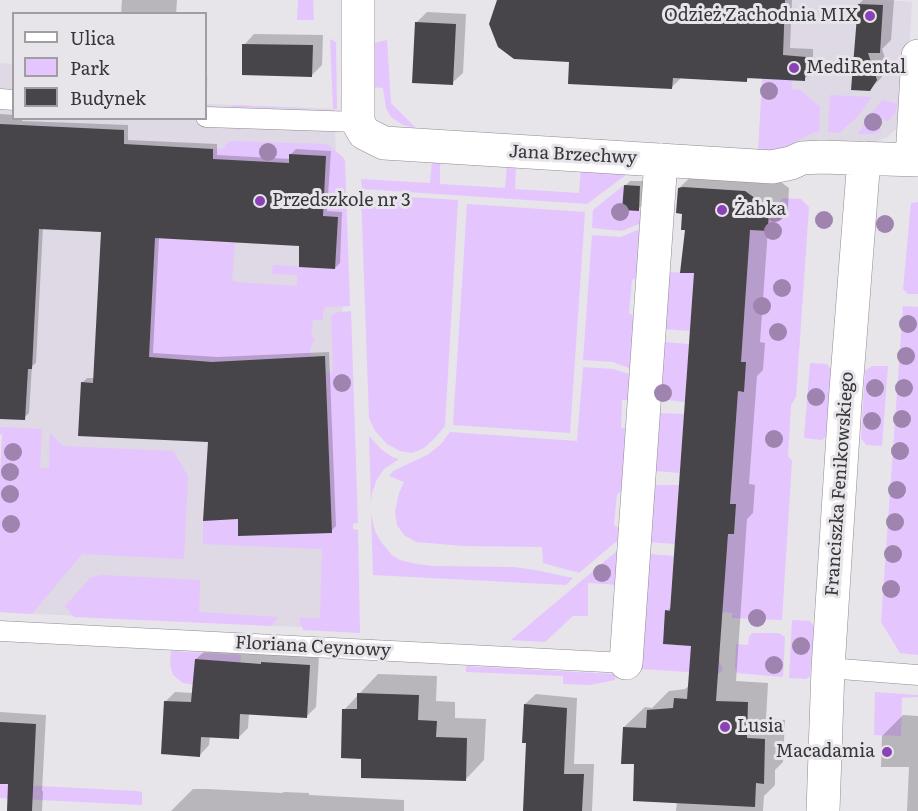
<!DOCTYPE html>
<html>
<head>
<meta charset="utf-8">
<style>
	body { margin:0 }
	#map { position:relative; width:918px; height:811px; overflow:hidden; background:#e7e4ea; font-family:Literata,serif }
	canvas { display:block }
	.legend { position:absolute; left:12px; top:12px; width:195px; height:108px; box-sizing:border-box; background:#e7e4ea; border:2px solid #a19ea3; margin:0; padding:8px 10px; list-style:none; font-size:18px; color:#373638 }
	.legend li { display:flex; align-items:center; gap:12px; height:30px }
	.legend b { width:30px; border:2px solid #a19ea3 }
</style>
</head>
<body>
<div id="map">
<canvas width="918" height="811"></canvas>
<ul class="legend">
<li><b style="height:8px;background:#fff"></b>Ulica</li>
<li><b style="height:16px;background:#e5c5fe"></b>Park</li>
<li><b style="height:16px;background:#47444a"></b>Budynek</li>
</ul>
</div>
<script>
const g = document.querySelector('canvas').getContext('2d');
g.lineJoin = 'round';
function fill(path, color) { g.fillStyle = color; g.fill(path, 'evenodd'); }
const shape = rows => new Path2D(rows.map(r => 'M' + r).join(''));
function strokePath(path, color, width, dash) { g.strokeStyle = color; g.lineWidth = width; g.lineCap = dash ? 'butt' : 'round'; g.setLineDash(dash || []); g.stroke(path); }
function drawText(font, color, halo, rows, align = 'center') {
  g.font = font + ' Literata,serif'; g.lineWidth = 6; g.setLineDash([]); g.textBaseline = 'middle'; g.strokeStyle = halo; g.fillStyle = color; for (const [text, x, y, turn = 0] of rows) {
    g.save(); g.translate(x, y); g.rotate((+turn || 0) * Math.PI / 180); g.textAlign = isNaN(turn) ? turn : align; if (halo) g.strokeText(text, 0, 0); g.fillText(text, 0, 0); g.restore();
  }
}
fill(shape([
	[766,0,886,0,912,2,908,66,898,127,887,137,874,143,758,157],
	[0,63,13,64,14,118,206,118,206,75,208,75,206,104,334,109,357,630,0,612,0,479,2,435,0,434]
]), '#dfd8e5');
fill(shape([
	[298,0,313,0,314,20,297,20],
	[330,39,336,42,337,109,234,107,232,105,333,109],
	[387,40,391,103,416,128,403,125,391,117,386,108,383,88,371,87,370,44],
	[763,70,792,80,792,89,800,90,820,107,819,132,814,132,780,150,758,150],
	[830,95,872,97,857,117,839,133,828,132],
	[883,100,898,104,895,113,888,122,882,118,876,126,882,131,875,134,858,134,871,113],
	[230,141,327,144,343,157,345,161,350,306,325,307,323,311,323,320,313,320,311,337,315,338,310,350,311,358,212,362,163,358,148,369,155,234,184,240,235,243,232,280,235,282,297,286,297,275,272,274,273,265,335,269,338,217,323,216,326,156,290,154,289,163,213,159,213,149,219,149,224,148,227,143],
	[432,160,440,161,440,184,505,188,507,165,516,166,515,189,579,193,581,169,626,172,626,175,587,204,362,189,361,179,430,183],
	[624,185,622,209,645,211,646,221,622,231,592,228,593,210],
	[361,194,458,200,445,426,434,439,424,448,412,453,400,451,387,444,375,431,369,418],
	[783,198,801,199,809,207,796,397,791,405,788,456,792,461,782,620,732,618,732,613,722,612,728,534,734,534,735,504,730,504,738,391,743,392,745,362,741,362,750,230,768,231,769,213],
	[918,202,918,294,908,294,903,289,911,203],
	[467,204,585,212,570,433,453,425],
	[647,226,643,275,632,280,629,313,641,321,637,371,613,362,583,360,592,235,621,237],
	[668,272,694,273,690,331,664,329],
	[903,306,918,307,918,655,900,653,881,622],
	[351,311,358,523,353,524,353,529,358,530,360,633,303,630,299,618,320,618,322,549,203,544,203,521,238,519,239,536,332,532,325,373,333,372,331,317,334,313],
	[664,342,689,344,685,402,659,399],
	[810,363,827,364,831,370,826,436,822,440,804,438],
	[872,366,888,366,882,446,866,445,861,438,865,371],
	[583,367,613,369,636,376,634,400,622,400,621,428,632,428,628,488,617,494,614,525,625,533,625,534,579,573,543,563,542,547,463,546,416,542,404,535,397,525,395,512,399,493,404,482,389,476,393,471,429,454,441,444,450,432,577,441],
	[659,413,684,414,680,473,655,471],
	[0,427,42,429,40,468,49,468,50,433,63,446,173,451,188,476,184,559,82,554,32,614,0,612,0,479,2,435,0,434],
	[369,436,381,449,392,457,399,459,384,469,377,479,372,493,371,503],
	[653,485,679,485,675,544,649,542],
	[371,514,375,531,381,542,392,555,400,560,416,564,433,566,514,567,535,570,573,578,566,585,373,575],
	[624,545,619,585,588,583,588,616,573,616,545,642,511,640],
	[649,554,674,556,670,611,665,611,663,644,691,646,691,656,719,659,723,670,718,674,641,669,637,661],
	[102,575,200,580,199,612,278,617,272,626,74,617,65,606,90,578,96,576],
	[792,620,810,621,814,627,810,676,806,679,789,678],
	[752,633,779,633,785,637,783,677,737,673,735,668,736,644,748,645,749,637],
	[171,651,241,655,238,705,217,704,220,661,195,659,194,674,196,685,183,683,173,675,170,665],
	[466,666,615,674,615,680,590,685,563,684,563,676,466,672],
	[875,692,918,695,918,697,902,698,901,736,874,735],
	[0,784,137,791,142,792,142,805,0,798]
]), '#e5c5fe');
fill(shape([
	[122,0,177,0,176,14,121,14],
	[499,0,792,0,790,48,813,49,813,71,804,79,750,76,747,80,680,76,680,79,672,87],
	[863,0,894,0,891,40,882,49,888,67,881,78,869,90,859,4],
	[427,12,466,14,463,73,452,83,416,23],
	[254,34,323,35,322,65,312,75,244,45],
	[0,114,14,115,14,118,22,118,22,121,128,125,128,140,217,144,217,155,290,159,291,154,296,149,331,151,327,211,342,212,340,263,335,268,300,245,159,237,153,353,218,357,329,352,336,526,331,531,239,517,209,441,82,383,87,378,94,378,102,230,43,227,36,363,32,366,29,413,24,418,0,417],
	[700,168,766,171,789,188,788,209,768,229,760,342,765,343,763,370,757,376,749,484,755,485,753,513,747,519,736,681,768,683,766,719,785,720,783,762,775,770,775,785,764,796,763,811,676,811,677,802,635,763,624,727,645,707,652,708,669,691,685,689,690,685,693,645,667,611,672,606,695,272,679,188],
	[630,181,645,181,643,204,638,209,625,186],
	[206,650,271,655,273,653,319,656,316,707,306,717,249,713,248,728,238,738,210,736,209,745,200,755,165,702,175,692,194,693,196,659],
	[378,674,437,676,436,701,455,702,455,718,486,719,484,760,465,780,363,758,344,710],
	[536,694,577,698,574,764,594,764,592,811,525,811,528,742,525,704],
	[0,712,46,715,42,791,43,791,42,811,8,811,10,783,0,782],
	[903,715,918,716,918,811,907,811,909,767,881,767,882,736],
	[193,789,208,789,282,793,284,792,309,793,309,795,404,800,404,811,171,811]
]), '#0003');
fill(shape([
	[497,0,785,0,783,55,806,57,805,81,747,78,747,82,673,78,672,89,568,84,569,62,514,59,498,47,489,24],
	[858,4,883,5,880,53,868,53,877,80,870,91,851,90],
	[415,22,456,24,453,85,412,83],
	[242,44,313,45,312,77,242,75],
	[0,124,124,130,124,144,213,149,213,159,289,163,289,154,326,156,323,216,338,217,335,269,299,267,299,246,155,238,149,357,212,362,325,356,332,533,238,536,238,519,203,521,208,442,78,436,81,382,93,383,101,232,39,229,32,369,28,369,25,420,0,419],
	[624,185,640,186,639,211,622,210],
	[683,187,745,191,769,208,768,231,750,230,741,362,746,362,744,392,738,391,730,504,736,504,734,534,728,534,716,701,748,702,747,738,765,739,764,784,756,783,755,807,633,801,634,764,621,764,623,727,646,728,647,710,673,708,674,698,687,699,691,646,663,644,665,610,670,611,694,273,680,273,685,230,681,230,682,214,676,213,678,188],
	[195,659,261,664,261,662,310,665,307,718,240,714,239,739,201,737,200,757,161,754,164,701,191,702],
	[357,693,419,695,418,720,437,721,436,737,467,738,466,781,361,778,361,759,341,758,342,709,357,709],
	[524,704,567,708,564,774,584,774,582,811,523,811,526,743,522,743],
	[0,722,36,724,32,811,7,811,8,784,0,784]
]), '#47444a');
const service = shape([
	[0,99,14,100],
	[206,117,358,122],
	[0,631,626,663],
	[828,668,918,675]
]);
const minor = shape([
	[358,0,358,122,364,133,384,143,772,167,791,163,802,158,821,157,918,160],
	[912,159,918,56],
	[626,663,661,160],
	[823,811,828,668,845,403,864,158]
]);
strokePath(service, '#8f8b91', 21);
strokePath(minor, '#8f8b91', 34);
strokePath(service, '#fff', 20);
strokePath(minor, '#fff', 33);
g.fillStyle = '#9e84af';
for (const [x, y] of [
	[769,91],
	[873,122],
	[268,152],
	[620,212],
	[775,213],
	[824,220],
	[885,224],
	[773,231],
	[782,288],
	[762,306],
	[908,324],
	[778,332],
	[906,356],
	[342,383],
	[875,388],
	[904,388],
	[663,393],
	[816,397],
	[902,419],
	[872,421],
	[774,439],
	[900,451],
	[13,452],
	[10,472],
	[897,490],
	[10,494],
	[895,522],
	[11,524],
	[893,554],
	[602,573],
	[891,589],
	[757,618],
	[801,646],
	[774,665]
]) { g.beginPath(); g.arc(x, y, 9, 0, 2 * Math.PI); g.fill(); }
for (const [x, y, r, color] of [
	[870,16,6,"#8a42b5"],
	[794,68,6,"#8a42b5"],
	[260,201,6,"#8a42b5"],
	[722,210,6,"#8a42b5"],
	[725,727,6,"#8a42b5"],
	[887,752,6,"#8a42b5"]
]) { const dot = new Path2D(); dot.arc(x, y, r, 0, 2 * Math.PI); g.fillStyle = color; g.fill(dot); strokePath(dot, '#e7e4ea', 2); }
drawText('18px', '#373638', '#e7e4ea', [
	["Odzież Zachodnia MIX",858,16,"right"],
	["MediRental",806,68],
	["Przedszkole nr 3",272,201],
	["Żabka",734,210],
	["Lusia",737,727],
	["Macadamia",875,752,"right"]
], 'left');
drawText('18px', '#373638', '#e7e4ea', [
	["Jana Brzechwy",573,155,3],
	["Franciszka Fenikowskiego",840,484,-86],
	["Floriana Ceynowy",313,647,3]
]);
</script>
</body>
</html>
